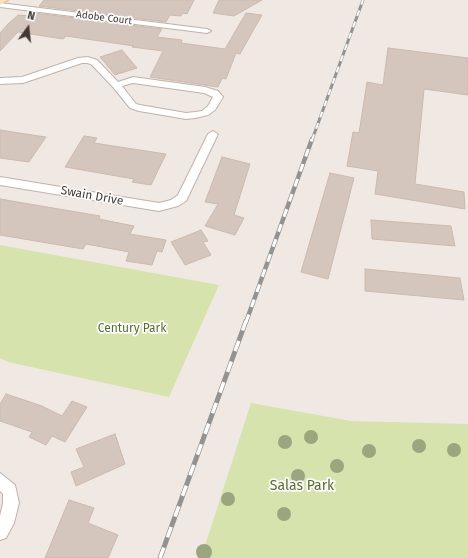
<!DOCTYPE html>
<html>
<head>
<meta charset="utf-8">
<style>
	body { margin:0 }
	#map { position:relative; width:468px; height:558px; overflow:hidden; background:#f0e9e3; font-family:"Fira Sans",sans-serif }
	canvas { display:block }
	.north { position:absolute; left:8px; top:8px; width:40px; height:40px; -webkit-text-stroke:3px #fff; paint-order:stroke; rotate:15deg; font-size:11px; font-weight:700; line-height:16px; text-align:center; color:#423934 }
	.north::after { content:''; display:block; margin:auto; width:14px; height:18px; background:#423934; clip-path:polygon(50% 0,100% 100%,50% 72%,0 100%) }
</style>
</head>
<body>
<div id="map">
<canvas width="468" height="558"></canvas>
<div class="north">N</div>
</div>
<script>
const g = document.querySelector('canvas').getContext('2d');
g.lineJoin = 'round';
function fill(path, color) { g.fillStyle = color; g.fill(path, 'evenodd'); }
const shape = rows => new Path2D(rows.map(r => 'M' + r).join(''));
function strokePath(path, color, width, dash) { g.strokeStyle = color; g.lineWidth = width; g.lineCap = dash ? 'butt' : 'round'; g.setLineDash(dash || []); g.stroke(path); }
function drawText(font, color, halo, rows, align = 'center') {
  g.font = font + ' "Fira Sans",sans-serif'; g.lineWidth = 3.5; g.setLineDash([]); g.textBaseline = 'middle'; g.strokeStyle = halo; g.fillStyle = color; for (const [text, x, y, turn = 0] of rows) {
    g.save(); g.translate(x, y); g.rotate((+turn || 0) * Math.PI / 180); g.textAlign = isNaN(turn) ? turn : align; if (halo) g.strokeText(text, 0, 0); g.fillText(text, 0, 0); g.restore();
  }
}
fill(shape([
	[0,245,219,285,169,397,8,362,0,358],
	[251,403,351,421,468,424,468,558,201,558]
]), '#d6e3ad');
const building = shape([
	[44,0,194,0,187,14,182,13,181,16,170,15,166,22,39,6,44,0],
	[219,0,262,0,234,16,213,13,219,0],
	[34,13,162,29,157,37,182,40,181,43,225,49,246,13,262,15,240,54,236,53,226,79,222,78,218,87,150,77,163,51,132,47,134,46,66,36,63,39,18,32,0,51,0,33,8,24,18,15,31,16,34,13],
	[388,48,468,58,468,95,424,89,415,184,464,192,465,209,375,194,378,171,347,166,353,132,359,133,367,82,383,85,388,48],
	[122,50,137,68,115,75,100,57,122,50],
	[0,130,19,133,46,137,29,162,0,158,0,130],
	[84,136,97,138,94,143,166,154,151,185,132,182,134,179,65,167,84,136],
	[222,157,250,164,234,215,244,218,235,235,205,226,218,204,205,202,222,157],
	[330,173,354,178,328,279,301,272,330,173],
	[0,199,100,216,99,219,134,226,130,234,166,240,162,252,157,251,152,265,126,261,129,252,86,244,83,249,0,235,0,199],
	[371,220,451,226,455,246,372,239,371,220],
	[201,230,208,241,203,242,211,255,185,265,171,242,201,230],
	[365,269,460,278,464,300,365,291,365,269],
	[6,394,42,406,62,416,72,401,87,407,65,442,52,436,46,445,29,437,32,432,0,421,0,404,6,394],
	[115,434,125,464,76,486,71,472,84,467,76,449,115,434],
	[69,500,94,508,88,523,118,535,108,558,45,558,69,500]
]);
fill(building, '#d4c6bc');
strokePath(building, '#ccb9ad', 1);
const street = shape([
	[0,3,207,29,211,31,207,33,0,7,0,3],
	[88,57,97,60,118,82,133,77,205,87,218,91,223,97,215,110,208,115,195,118,186,119,139,111,130,108,113,87,91,64,87,63,82,63,23,83,0,84,0,78,22,77,78,58,88,57],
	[133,83,204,93,213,97,208,106,202,111,195,112,186,113,140,105,136,104,122,86,133,83],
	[213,131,218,134,186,201,178,206,159,211,0,185,0,177,159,203,171,200,178,195,208,134,213,131],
	[0,473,15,485,19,503,14,523,6,538,0,540,0,516,3,503,3,494,0,491,0,473]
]);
const secondary = shape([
	[0,0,8,0,0,5,0,0]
]);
strokePath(street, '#beb2a9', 2);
strokePath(secondary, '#d2b597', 2);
fill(street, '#fff');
fill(secondary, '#fbe1c2');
const railFar2 = shape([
	[312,140,363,0]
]);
const railFar1 = shape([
	[246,322,312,139]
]);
const rail = shape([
	[160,558,246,321]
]);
strokePath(railFar2, '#939393', 3);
strokePath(railFar1, '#939393', 4.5);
strokePath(rail, '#939393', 5);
strokePath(railFar2, '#fff', 2, [6]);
strokePath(railFar1, '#fff', 3, [8]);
strokePath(rail, '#fff', 3.5, [11]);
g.fillStyle = '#9aa67e';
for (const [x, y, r] of [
	[311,437,7],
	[285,442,7],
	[419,446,7],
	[454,450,7],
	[369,451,7],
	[337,466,7],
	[298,476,7],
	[228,499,7],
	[284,514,7],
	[204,552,8]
]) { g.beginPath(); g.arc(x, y, r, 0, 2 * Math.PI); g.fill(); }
drawText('10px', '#423934', '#fff', [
	["Adobe Court",104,18,7]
]);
drawText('12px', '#423934', '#fff', [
	["Swain Drive",92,196,10]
]);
drawText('12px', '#53702b', '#fff', [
	["Century Park",132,329]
]);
drawText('14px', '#53702b', '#fff', [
	["Salas Park",302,486]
]);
</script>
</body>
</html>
